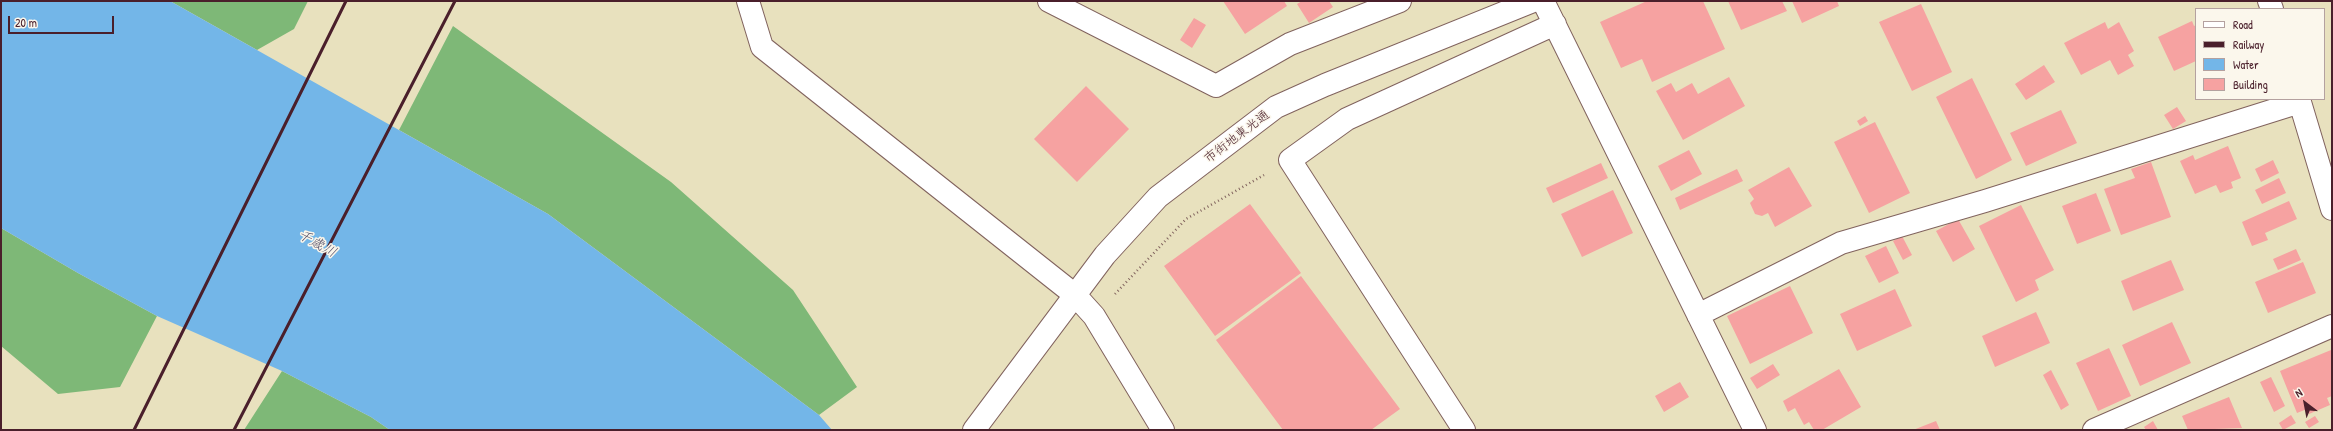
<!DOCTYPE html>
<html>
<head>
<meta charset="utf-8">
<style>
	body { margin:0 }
	#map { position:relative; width:2333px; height:431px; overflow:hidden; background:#e8e1be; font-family:"Patrick Hand",sans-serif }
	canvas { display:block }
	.frame { position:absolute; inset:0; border:2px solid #4a1f2b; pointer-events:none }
	.legend { position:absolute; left:2195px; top:8px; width:130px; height:92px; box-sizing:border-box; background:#fbf7ec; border:1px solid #b4a19f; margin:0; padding:5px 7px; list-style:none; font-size:12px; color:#4a1f2b }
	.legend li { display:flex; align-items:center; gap:8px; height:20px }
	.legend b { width:20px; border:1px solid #b4a19f }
	.north { position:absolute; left:2285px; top:383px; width:40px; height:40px; -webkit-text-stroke:3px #fbf7ec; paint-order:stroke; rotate:328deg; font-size:11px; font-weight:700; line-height:16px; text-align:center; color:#4a1f2b }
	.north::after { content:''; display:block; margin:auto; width:14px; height:18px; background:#4a1f2b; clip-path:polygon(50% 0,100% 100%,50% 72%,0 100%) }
	.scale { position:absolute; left:8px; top:16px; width:106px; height:18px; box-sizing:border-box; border:2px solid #4a1f2b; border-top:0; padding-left:5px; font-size:12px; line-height:14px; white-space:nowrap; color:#4a1f2b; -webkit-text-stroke:3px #fbf7ec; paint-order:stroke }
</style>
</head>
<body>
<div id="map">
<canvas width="2333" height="431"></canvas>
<div class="frame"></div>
<ul class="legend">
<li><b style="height:5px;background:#fff"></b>Road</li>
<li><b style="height:5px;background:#4a1f2b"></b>Railway</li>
<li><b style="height:11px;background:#73b6e8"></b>Water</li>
<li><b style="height:11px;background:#f6a2a1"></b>Building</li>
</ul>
<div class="north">N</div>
<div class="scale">20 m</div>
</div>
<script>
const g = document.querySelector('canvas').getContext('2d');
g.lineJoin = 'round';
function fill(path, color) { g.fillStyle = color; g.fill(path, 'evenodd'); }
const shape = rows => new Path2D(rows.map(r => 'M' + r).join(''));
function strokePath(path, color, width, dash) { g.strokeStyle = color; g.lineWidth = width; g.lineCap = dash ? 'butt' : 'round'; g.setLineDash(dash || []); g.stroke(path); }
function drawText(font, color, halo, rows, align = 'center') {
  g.font = font + ' "Patrick Hand","Klee One",sans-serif'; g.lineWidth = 3; g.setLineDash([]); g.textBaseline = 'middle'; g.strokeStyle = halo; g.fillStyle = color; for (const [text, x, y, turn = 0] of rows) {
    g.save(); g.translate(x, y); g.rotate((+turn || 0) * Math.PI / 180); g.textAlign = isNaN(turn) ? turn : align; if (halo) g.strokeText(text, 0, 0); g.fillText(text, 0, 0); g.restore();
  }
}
fill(shape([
	[170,1,308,1,294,29,257,50],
	[453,26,671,182,793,290,857,387,819,415,548,214,399,130],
	[1,228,78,273,157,316,120,387,58,394,1,346],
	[282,371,371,417,390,430,244,430]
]), '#7eb877');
fill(shape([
	[1,1,170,1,548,214,819,415,832,430,390,430,371,417,282,371,157,316,78,273,1,228]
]), '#73b6e8');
fill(shape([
	[1223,1,1284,1,1287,6,1245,34],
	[1302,1,1329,1,1333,7,1309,23,1297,4],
	[1647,1,1703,1,1725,49,1652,82,1642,59,1621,68,1600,22],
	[1728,1,1782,1,1787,11,1741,30],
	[1792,1,1837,1,1839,6,1802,23],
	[1921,4,1952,72,1912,91,1879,22],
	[1194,18,1206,25,1192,48,1180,40],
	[2192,21,2194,26,2196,25,2196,61,2174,71,2158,37],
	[2105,22,2108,29,2119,22,2134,51,2128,55,2134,66,2118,75,2110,60,2081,75,2064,43],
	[2044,65,2055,82,2026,100,2015,84],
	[1729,77,1745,106,1683,140,1656,91,1671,83,1676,92,1692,83,1698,94],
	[1972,78,2012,160,1976,179,1936,97],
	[1086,86,1129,129,1077,182,1034,139],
	[2177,107,2186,121,2173,129,2164,115],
	[2061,110,2077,143,2026,166,2010,133],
	[1865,116,1868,121,1860,126,1857,121],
	[1875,122,1910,193,1869,213,1834,142],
	[2228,146,2241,178,2231,182,2233,188,2220,193,2216,185,2195,194,2180,161,2193,155,2195,160],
	[1689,150,1702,174,1671,191,1658,166],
	[2273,160,2279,173,2261,182,2255,169],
	[2151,162,2171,217,2121,235,2104,189,2135,178,2131,169],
	[1601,163,1608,178,1553,203,1546,188],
	[1789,167,1812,206,1775,227,1768,213,1762,216,1755,214,1750,203,1754,199,1748,190],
	[1737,169,1743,181,1680,210,1675,198],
	[2279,178,2286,193,2262,204,2255,190],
	[1613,190,1633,233,1582,257,1561,214],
	[2096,193,2111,231,2077,244,2062,206],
	[2289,201,2297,219,2265,233,2268,240,2252,246,2242,222],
	[1250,204,1301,273,1215,336,1164,266],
	[2021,205,2054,270,2035,280,2039,290,2016,302,1979,226],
	[1958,219,1975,249,1953,262,1936,231],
	[1902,236,1912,255,1903,260,1893,241],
	[1886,246,1899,273,1879,283,1865,256],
	[2296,249,2301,260,2278,270,2273,259],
	[2171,260,2184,290,2133,311,2121,281],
	[2303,262,2316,293,2268,313,2255,282],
	[1301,276,1400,409,1371,430,1283,430,1216,340],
	[1790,286,1813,333,1750,364,1727,316],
	[1895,289,1912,326,1857,351,1840,314],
	[2036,312,2050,343,1995,367,1982,336],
	[2172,322,2191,363,2140,386,2122,345],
	[2109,348,2131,396,2098,411,2076,363],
	[2331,350,2332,396,2327,398,2330,405,2309,414,2307,409,2297,413,2280,371],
	[1773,364,1780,375,1757,389,1750,378],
	[1839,369,1861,407,1822,430,1814,430,1809,422,1804,425,1795,408,1788,412,1783,401],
	[2051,370,2069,405,2061,410,2043,375],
	[2271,377,2285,406,2274,412,2260,382],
	[1680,382,1689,397,1664,412,1655,396],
	[2229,397,2242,428,2188,430,2182,416],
	[2291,415,2296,423,2283,430,2279,423],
	[2315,416,2319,422,2309,428,2305,422],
	[1936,421,1940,430,1913,430],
	[2153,421,2158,430,2146,430,2144,427]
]), '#f6a2a1');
const minor = shape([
	[748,1,762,47,1075,295,1094,316,1163,430],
	[1049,1,1216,86,1290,44,1400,1],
	[1543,1,1755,430],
	[2269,1,2272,9],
	[2299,99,2332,209],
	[1698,315,1841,243,1985,201,2300,102],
	[974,430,1105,255,1158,197,1213,155,1276,107,1325,85,1533,1],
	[1464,430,1290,160,1347,119,1555,24],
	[2094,430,2332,326]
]);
strokePath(minor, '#81635e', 24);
strokePath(shape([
	[1115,294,1186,219,1264,175]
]), '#81635e', 2.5, [1, 3]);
strokePath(minor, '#fff', 22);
strokePath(shape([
	[134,430,346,1],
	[234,430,455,1]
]), '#4a1f2b', 3);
drawText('13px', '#4a1f2b', '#fbf7ec', [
	["市街地東光通",1237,137,-37]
]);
drawText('italic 14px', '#58546d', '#fbf7ec', [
	["千歳川",317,244,29]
]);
</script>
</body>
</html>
